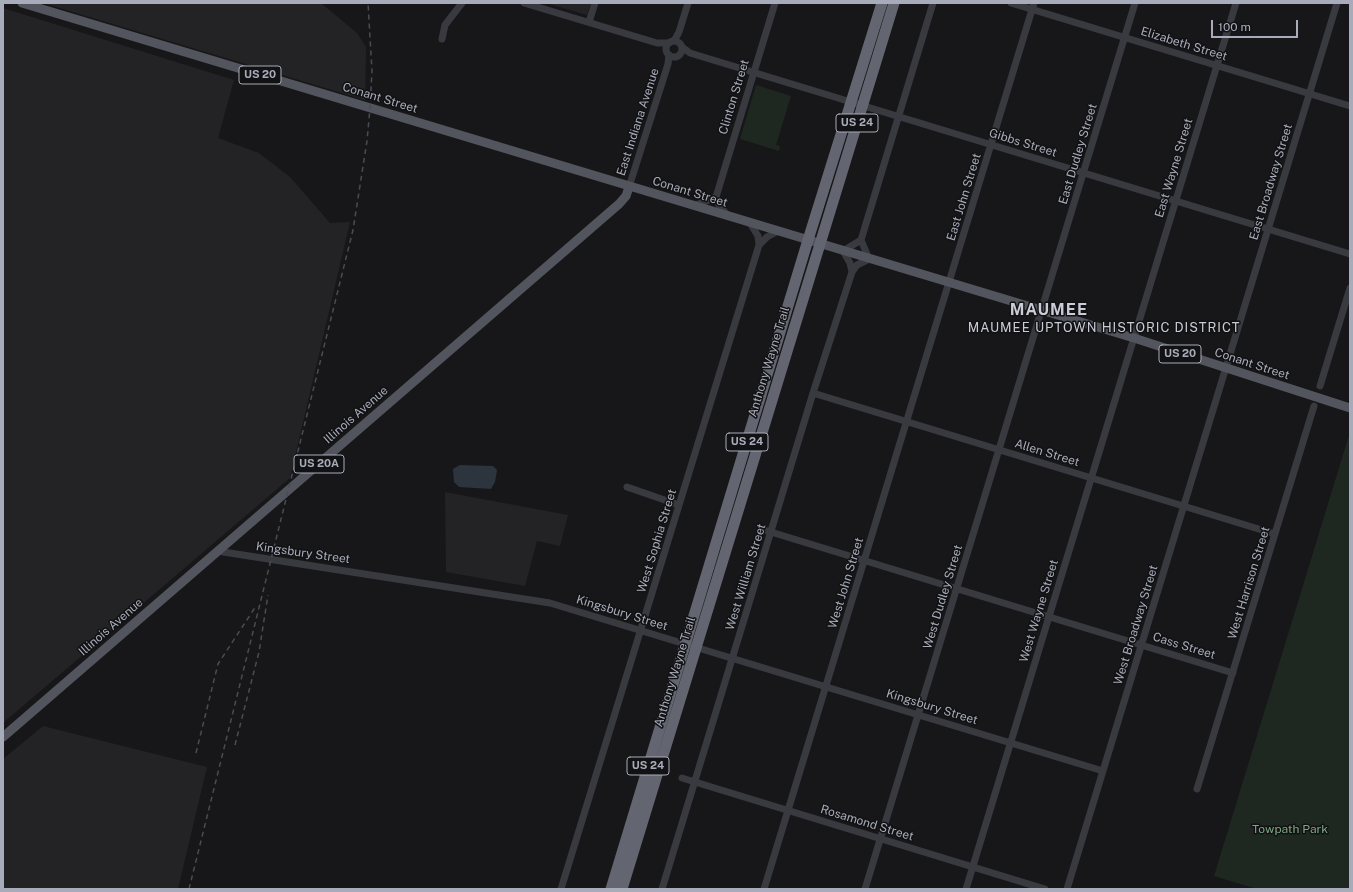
<!DOCTYPE html>
<html>
<head>
<meta charset="utf-8">
<style>
	body { margin:0 }
	#map { position:relative; width:1353px; height:892px; overflow:hidden; background:#171719; font-family:"Public Sans",sans-serif }
	canvas { display:block }
	.frame { position:absolute; inset:0; border:4px solid #a8acba; pointer-events:none }
	.scale { position:absolute; left:1211px; top:20px; width:87px; height:18px; box-sizing:border-box; border:2px solid #a8acba; border-top:0; padding-left:5px; font-size:12px; line-height:14px; white-space:nowrap; color:#a8acba; -webkit-text-stroke:3px #121214; paint-order:stroke }
</style>
</head>
<body>
<div id="map">
<canvas width="1353" height="892"></canvas>
<div class="frame"></div>
<div class="scale">100 m</div>
</div>
<script>
const g = document.querySelector('canvas').getContext('2d');
g.lineJoin = 'round';
function fill(path, color) { g.fillStyle = color; g.fill(path, 'evenodd'); }
const shape = rows => new Path2D(rows.map(r => 'M' + r).join(''));
function strokePath(path, color, width, dash) { g.strokeStyle = color; g.lineWidth = width; g.lineCap = dash ? 'butt' : 'round'; g.setLineDash(dash || []); g.stroke(path); }
function drawText(font, color, halo, rows, align = 'center') {
  g.font = font + ' "Public Sans",sans-serif'; g.lineWidth = 3; g.setLineDash([]); g.textBaseline = 'middle'; g.strokeStyle = halo; g.fillStyle = color; for (const [text, x, y, turn = 0] of rows) {
    g.save(); g.translate(x, y); g.rotate((+turn || 0) * Math.PI / 180); g.textAlign = isNaN(turn) ? turn : align; if (halo) g.strokeText(text, 0, 0); g.fillText(text, 0, 0); g.restore();
  }
}
fill(shape([
	[43,3,321,3,357,33,366,47,365,100],
	[546,3,591,3,587,15],
	[3,8,234,80,218,138,259,153,290,177,330,223,350,222,290,478,3,723],
	[445,492,568,515,560,546,537,541,525,586,446,572],
	[43,726,207,767,178,889,3,889,3,759]
]), '#232326');
fill(shape([
	[756,85,791,96,776,145,780,146,779,151,740,139],
	[1350,432,1350,889,1257,889,1214,876]
]), '#1e2820');
fill(shape([
	[460,465,493,466,497,470,495,482,491,489,459,487,454,482,453,469]
]), '#2c343e');
strokePath(shape([
	[524,3,657,43,669,43],
	[1011,3,1350,106],
	[589,22,595,3],
	[442,39,445,25,462,3],
	'666 49a8 8 0 1 1 16 0a8 8 0 1 1-16 0Z',
	[674,41,679,32,688,3],
	[682,47,690,53,1350,254],
	[629,187,668,64,669,55],
	[694,206,716,197],
	[728,216,719,205,716,197,775,3],
	[759,245,767,237,778,231],
	[852,272,850,263,843,251,861,240],
	[1320,386,1350,288],
	[813,393,1275,534],
	[627,487,679,505],
	[761,529,1233,673],
	[217,551,550,603,1103,771],
	[682,778,1045,889],
	[1197,789,1314,406],
	[561,889,759,245,758,236,750,223],
	[662,889,813,393,852,272,857,265,869,259,861,240,933,3],
	[764,889,1034,3],
	[865,889,1135,3],
	[966,889,1236,3],
	[1067,889,1337,3]
]), '#393a40', 7);
strokePath(shape([
	[22,3,1134,338,1350,408],
	[3,737,619,204,626,196,629,187]
]), '#53555e', 9);
strokePath(shape([
	[611,889,808,240,882,3],
	[622,889,894,3]
]), '#636570', 11);
strokePath(shape([
	[235,745,259,652,268,595],
	[196,753,218,664,256,606],
	[189,889,353,230,367,141,370,108,372,71,368,3]
]), '#4a4c54', 1.5, [5, 4]);
for (const [x, y, w] of [
	[260,75,42],
	[857,123,42],
	[1180,354,42],
	[747,442,42],
	[319,464,50],
	[648,766,42]
]) { const box = new Path2D(); box.roundRect(x - w / 2, y - 9, w, 18, 3); g.fillStyle = '#121214'; g.fill(box); strokePath(box, '#a8acba', 1); }
drawText('bold 11px', '#a8acba', null, [
	["US 20",260,75],
	["US 24",857,123],
	["US 20",1180,354],
	["US 24",747,442],
	["US 20A",319,464],
	["US 24",648,766]
]);
drawText('12px', '#a8acba', '#121214', [
	["Elizabeth Street",1184,44,17],
	["Clinton Street",734,97,-73],
	["Conant Street",380,98,17],
	["East Indiana Avenue",638,122,-72],
	["Gibbs Street",1023,143,17],
	["East Dudley Street",1078,154,-73],
	["East Wayne Street",1174,168,-73],
	["East Broadway Street",1271,182,-73],
	["Conant Street",690,192,17],
	["East John Street",964,197,-73],
	["Anthony Wayne Trail",769,362,-73],
	["Conant Street",1252,364,18],
	["Illinois Avenue",356,415,-41],
	["Allen Street",1047,453,17],
	["West Sophia Street",657,541,-73],
	["Kingsbury Street",303,553,8],
	["West William Street",746,577,-73],
	["West John Street",846,583,-73],
	["West Harrison Street",1249,583,-73],
	["West Dudley Street",943,597,-73],
	["West Wayne Street",1039,611,-73],
	["Kingsbury Street",622,613,17],
	["West Broadway Street",1136,625,-73],
	["Illinois Avenue",111,627,-41],
	["Cass Street",1184,646,17],
	["Anthony Wayne Trail",675,672,-73],
	["Kingsbury Street",932,707,17],
	["Rosamond Street",867,823,17]
]);
drawText('12px', '#7da783', '#121214', [
	["Towpath Park",1290,829]
]);
g.letterSpacing = '1px';
drawText('13px', '#c9ccd6', '#121214', [
	["MAUMEE UPTOWN HISTORIC DISTRICT",1104,328]
]);
g.letterSpacing = '0px';
g.letterSpacing = '1px';
drawText('bold 16px', '#c9ccd6', '#121214', [
	["MAUMEE",1049,310]
]);
g.letterSpacing = '0px';
</script>
</body>
</html>
